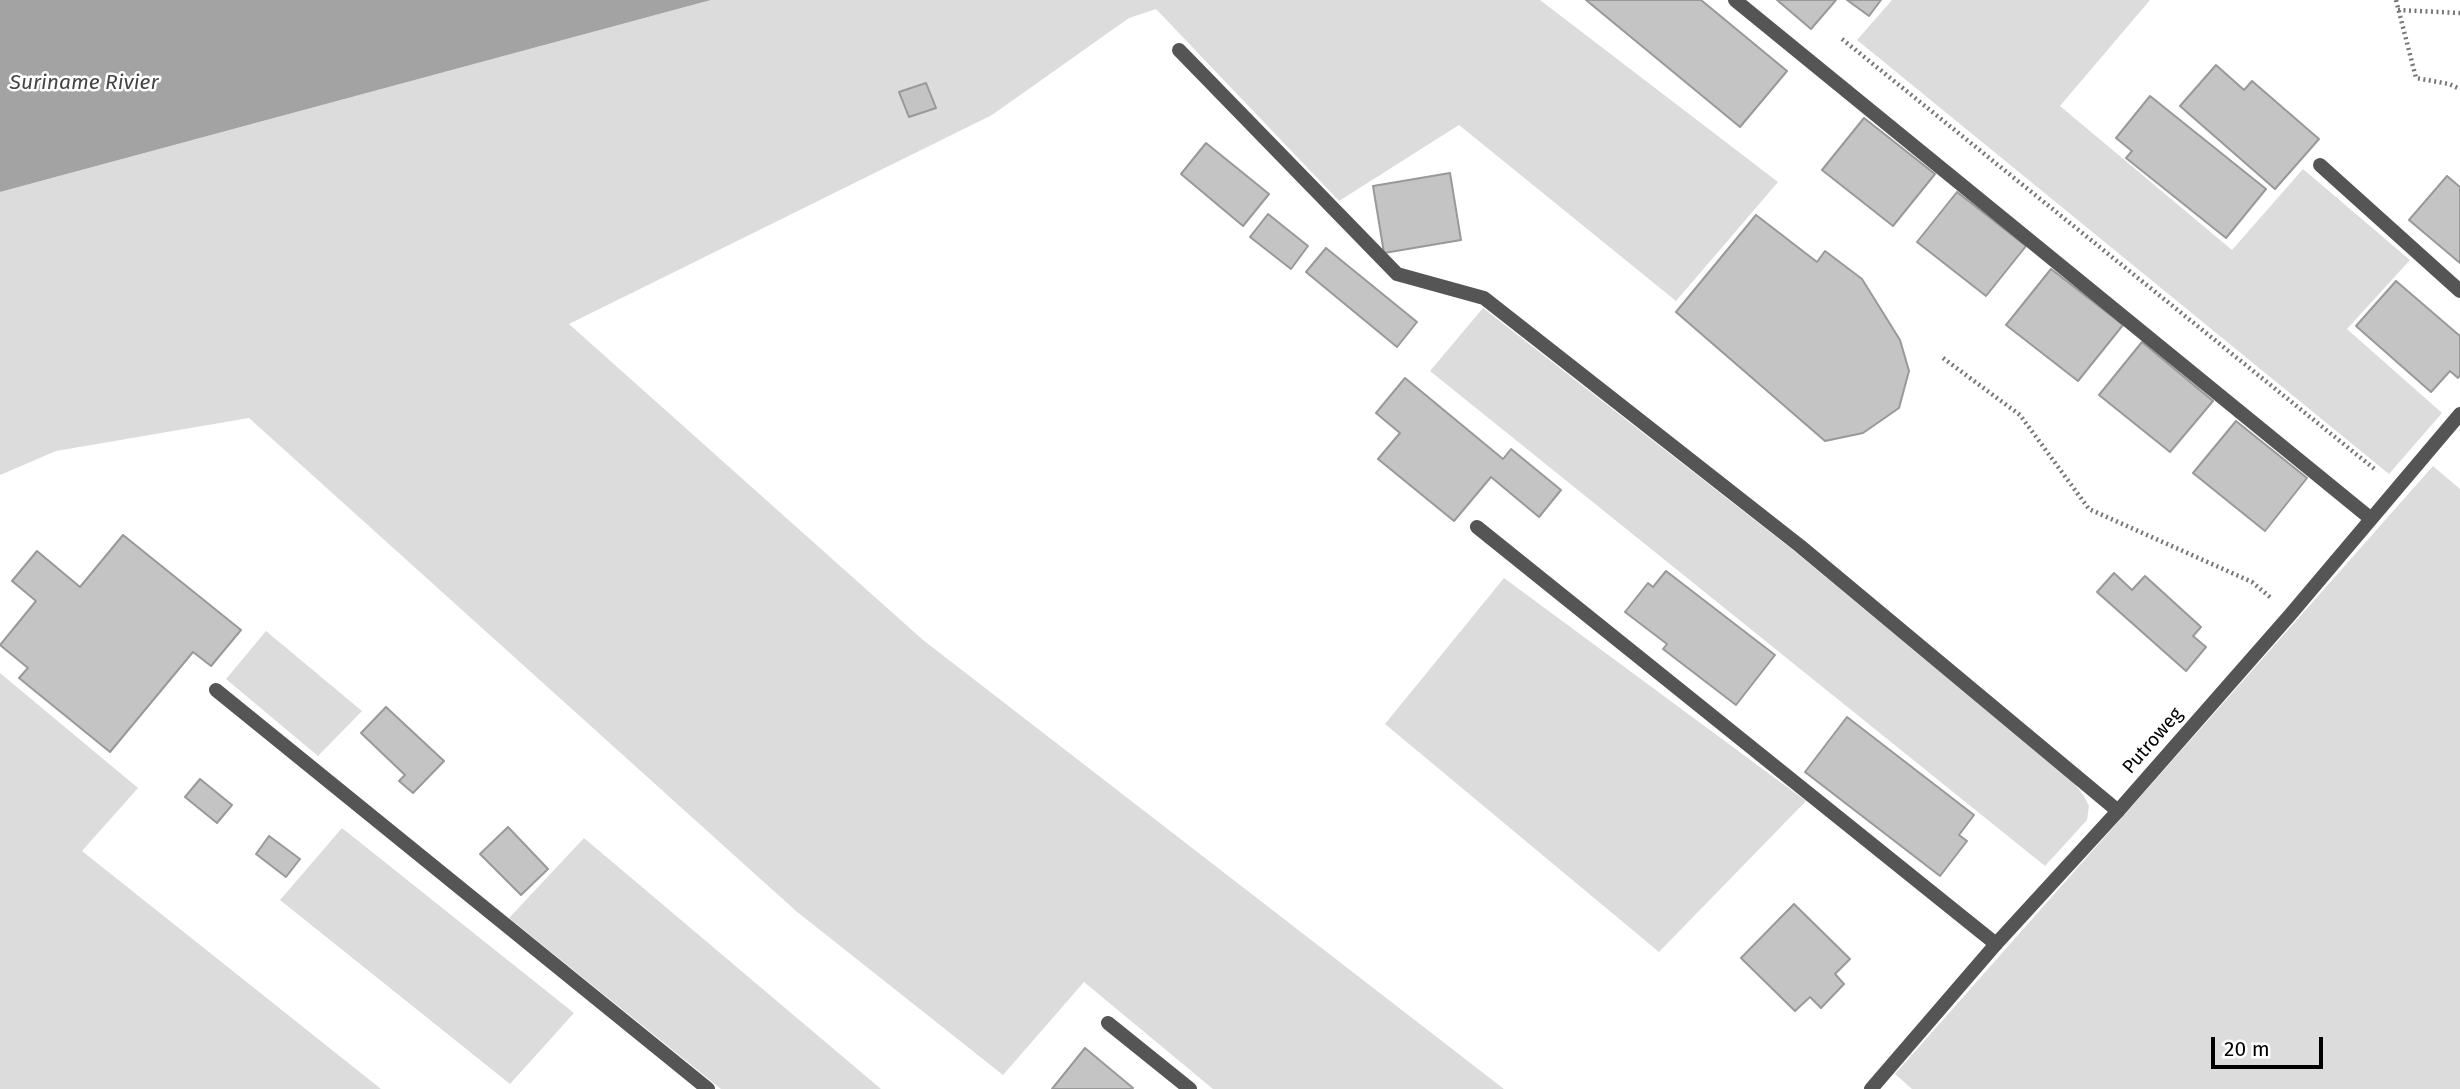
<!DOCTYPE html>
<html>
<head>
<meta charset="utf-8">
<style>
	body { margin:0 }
	#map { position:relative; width:2460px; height:1089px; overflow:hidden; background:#fff; font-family:"Fira Sans",sans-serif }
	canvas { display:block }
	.scale { position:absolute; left:2211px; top:1037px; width:112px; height:32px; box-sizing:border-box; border:4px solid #000; border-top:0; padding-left:9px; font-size:21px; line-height:24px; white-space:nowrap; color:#000; -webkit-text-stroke:5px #fff; paint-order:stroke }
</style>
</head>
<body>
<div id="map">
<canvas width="2460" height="1089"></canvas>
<div class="scale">20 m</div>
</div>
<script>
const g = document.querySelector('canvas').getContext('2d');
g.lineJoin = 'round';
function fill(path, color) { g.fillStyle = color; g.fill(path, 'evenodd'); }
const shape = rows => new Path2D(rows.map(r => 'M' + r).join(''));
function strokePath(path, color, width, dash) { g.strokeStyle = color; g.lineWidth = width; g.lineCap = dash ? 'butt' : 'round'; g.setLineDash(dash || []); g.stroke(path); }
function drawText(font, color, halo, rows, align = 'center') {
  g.font = font + ' "Fira Sans",sans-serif'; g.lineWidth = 5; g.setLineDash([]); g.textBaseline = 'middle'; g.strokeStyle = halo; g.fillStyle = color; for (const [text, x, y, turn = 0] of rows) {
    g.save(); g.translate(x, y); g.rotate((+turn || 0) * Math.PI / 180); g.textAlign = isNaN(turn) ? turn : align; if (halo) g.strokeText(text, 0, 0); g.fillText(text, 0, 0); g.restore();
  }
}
fill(shape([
	[711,0,1540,0,1778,182,1676,301,1459,125,1339,201,1156,9,1129,18,992,115,569,324,923,640,1504,1089,1213,1089,1084,982,1003,1075,796,911,249,418,56,451,0,475,0,192],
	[1892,0,2150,0,2060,106,2232,250,2303,169,2410,260,2347,329,2442,413,2389,474,1857,40],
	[1483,308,1793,550,2073,782,2084,796,2089,806,2087,820,2045,866,1430,371],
	[2433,466,2460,489,2460,1089,1912,1089,1895,1074],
	[1504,578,1806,801,1659,952,1385,724],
	[266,631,362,711,318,756,226,679],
	[0,673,138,788,82,851,381,1089,0,1089],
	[342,828,574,1013,510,1084,280,900],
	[584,838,881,1089,721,1089,509,918]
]), '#dcdcdc');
fill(shape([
	[0,0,711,0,0,192]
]), '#a3a3a3');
const building = shape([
	[1586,0,1701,0,1787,71,1740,127,1586,0],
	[1777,0,1836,0,1811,29,1777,0],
	[1847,0,1881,0,1869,16,1847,0],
	[2216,65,2244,90,2252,81,2319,139,2275,189,2180,106,2216,65],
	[926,83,936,108,909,117,899,92,926,83],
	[2150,96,2266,189,2226,238,2126,158,2132,151,2116,138,2150,96],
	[1864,118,1935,174,1893,226,1822,170,1864,118],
	[1206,143,1269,194,1243,226,1181,174,1206,143],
	[1450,173,1461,240,1384,253,1373,186,1450,173],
	[2447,176,2460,187,2460,263,2409,220,2447,176],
	[1957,192,2026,246,1986,296,1917,242,1957,192],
	[1268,214,1308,246,1291,269,1250,237,1268,214],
	[1756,215,1817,262,1825,251,1862,279,1900,340,1909,371,1899,408,1863,433,1825,441,1676,312,1756,215],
	[1326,248,1417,322,1397,347,1306,272,1326,248],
	[2051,269,2123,325,2078,381,2006,325,2051,269],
	[2396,281,2460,336,2460,375,2458,378,2450,371,2431,392,2356,326,2396,281],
	[2142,342,2213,401,2170,452,2099,395,2142,342],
	[1405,378,1503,459,1511,449,1561,490,1539,517,1491,477,1454,521,1378,459,1400,433,1376,413,1405,378],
	[2236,421,2307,478,2265,531,2193,473,2236,421],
	[123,535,241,630,211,666,193,652,110,752,19,678,28,668,0,645,36,601,12,581,37,551,80,587,123,535],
	[1666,571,1775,655,1736,705,1663,649,1667,644,1625,612,1648,583,1653,587,1666,571],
	[2114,573,2132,590,2145,576,2201,627,2193,636,2206,647,2186,671,2097,592,2114,573],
	[386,707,444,761,413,793,399,781,405,775,361,733,386,707],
	[1847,717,1974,815,1959,835,1967,841,1940,876,1805,772,1847,717],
	[200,779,232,805,217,823,185,797,200,779],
	[508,827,548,869,521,895,480,854,508,827],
	[269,836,300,859,286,877,256,854,269,836],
	[1794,904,1850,959,1835,974,1844,984,1821,1008,1810,997,1795,1011,1741,958,1794,904],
	[1085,1048,1133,1088,1132,1089,1052,1089,1085,1048]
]);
fill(building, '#c4c4c4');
strokePath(building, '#999', 2);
strokePath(shape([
	[2396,0,2416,78,2449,84,2460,89],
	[2398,10,2460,13],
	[1842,39,2377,471],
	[1943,358,2020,415,2089,509,2252,582,2271,598]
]), '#777', 4.5, [2, 3.5]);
strokePath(shape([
	[1735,0,2370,518],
	[1179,50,1397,274,1484,298,1800,546,2118,811],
	[2320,165,2460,291],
	[1477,527,1996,944],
	[216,690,708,1089],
	[1108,1023,1190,1089]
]), '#555', 14);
strokePath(shape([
	[1871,1089,1996,944,2118,811,2290,615,2460,414]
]), '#555', 14);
drawText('19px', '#000', '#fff', [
	["Putroweg",2153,741,-49]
]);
drawText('italic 21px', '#444', '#fff', [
	["Suriname Rivier",84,83]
]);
</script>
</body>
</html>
